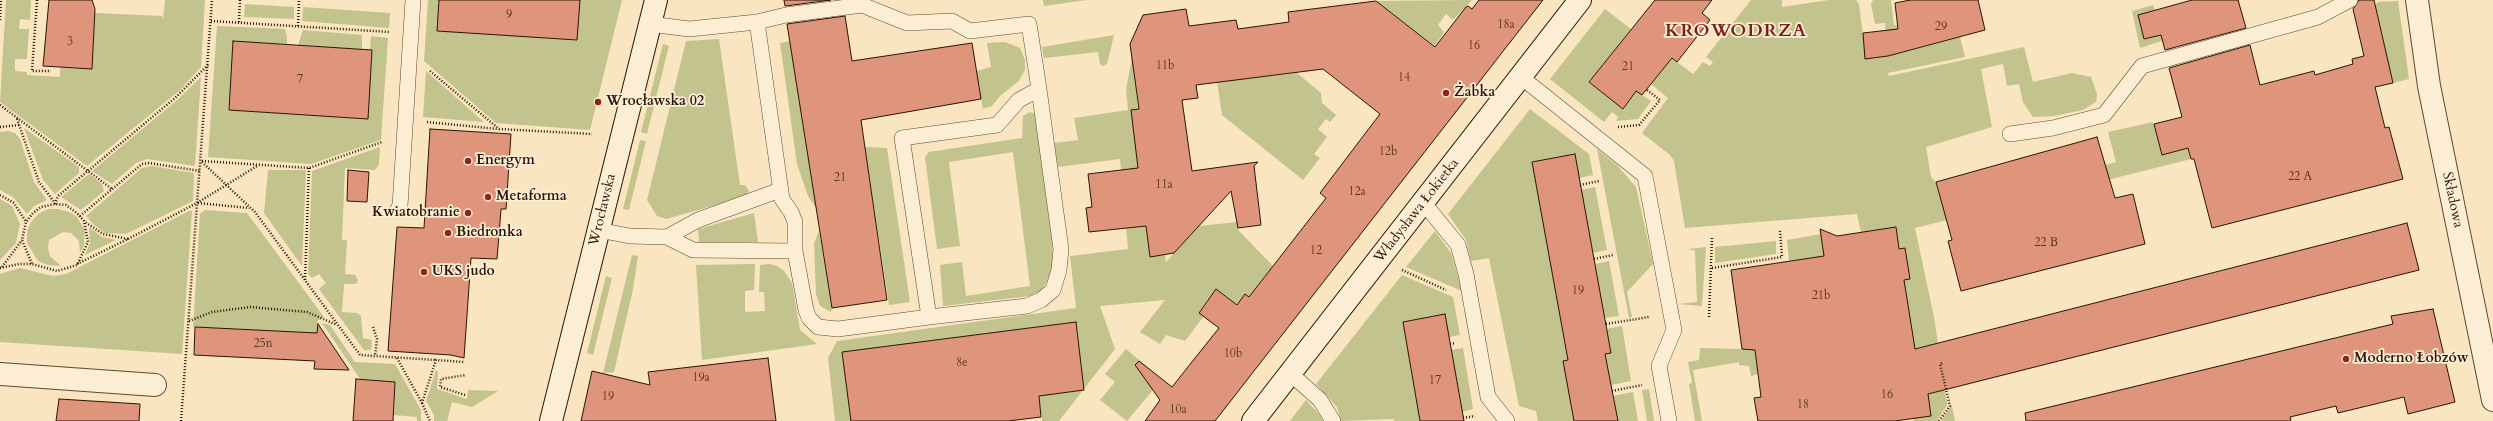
<!DOCTYPE html>
<html>
<head>
<meta charset="utf-8">
<style>
	body { margin:0 }
	canvas { display:block; background:#f9e5bf }
</style>
</head>
<body>
<canvas width="2493" height="421"></canvas>
<script>
const g = document.querySelector('canvas').getContext('2d');
g.lineJoin = 'round';
function fill(path, color) { g.fillStyle = color; g.fill(path, 'evenodd'); }
const shape = rows => new Path2D(rows.map(r => 'M' + r).join(''));
function strokePath(path, color, width, dash) { g.strokeStyle = color; g.lineWidth = width; g.lineCap = dash ? 'butt' : 'round'; g.setLineDash(dash || []); g.stroke(path); }
function drawText(font, color, halo, rows, align = 'center') {
  g.font = font + ' Cardo,serif'; g.lineWidth = 3.5; g.setLineDash([]); g.textBaseline = 'middle'; g.strokeStyle = halo; g.fillStyle = color; for (const [text, x, y, turn = 0] of rows) {
    g.save(); g.translate(x, y); g.rotate((+turn || 0) * Math.PI / 180); g.textAlign = isNaN(turn) ? turn : align; if (halo) g.strokeText(text, 0, 0); g.fillText(text, 0, 0); g.restore();
  }
}
fill(shape([
	[6,0,31,0,30,20,20,19,19,29,29,29,27,59,15,59,15,71,27,72,27,75,60,77,60,68,92,69,95,13,162,16,163,19,165,0,205,0,201,67,179,91,87,166,0,102],
	[428,0,439,0,438,31,577,40,580,0,622,0,590,130,496,123,424,61],
	[1043,0,1087,0,1044,6],
	[1472,0,1453,20,1446,14,1438,25,1444,32,1435,46,1376,1],
	[1751,0,1782,0,1782,7,1829,0,1856,0,1859,4,1866,59,1889,56,1885,23,1875,24,1871,4,1873,0,1891,0,1894,25,1897,25,1901,53,1960,37,1965,57,1888,73,1889,76,2024,47,2033,82,2072,73,2091,77,2097,94,2096,102,2083,110,2054,116,2033,117,2023,102,2019,84,2007,86,2003,64,1981,69,1992,127,1926,147,1931,177,1936,182,1943,208,2105,162,2106,165,2116,162,2108,132,2153,122,2162,155,2188,148,2191,159,1915,228,1934,317,1939,350,1938,359,1947,401,1947,405,1937,421,1914,421,1913,418,1758,374,1751,376,1749,366,1739,365,1739,362,1693,370,1702,421,1695,421,1689,384,1692,383,1688,362,1699,360,1700,348,1742,349,1911,326,1904,280,1910,279,1905,248,1899,249,1896,227,1861,232,1857,214,1685,228,1674,161,1670,155,1642,133,1668,98,1646,80,1666,54,1693,74,1703,62,1710,66,1713,62,1706,57],
	[2398,1,2409,79,2393,83,2375,5,2378,2],
	[245,4,294,7,294,19,244,17],
	[2153,5,2155,10,2138,15,2144,39,2197,25,2198,29,2140,48,2132,11],
	[303,7,390,13,389,28,302,21],
	[1605,9,1631,29,1589,82,1623,109,1636,91,1651,101,1638,119,1616,121,1618,117,1612,112,1604,122,1550,79],
	[217,26,285,29,287,36,287,44,233,41,229,110,368,119,372,50,370,50,371,36,388,38,381,140,311,164,208,157],
	[303,30,362,35,362,49,298,45],
	[1114,35,1107,64,1103,66,1100,64,1098,52,1044,58,1042,47],
	[719,39,740,185,745,185,749,191,744,197,666,219,657,216,647,200,686,41],
	[790,41,816,208,808,196,797,164,780,43],
	[1005,42,1020,48,1025,60,1025,70,1019,81,1001,95,992,106,983,109,976,71,991,67,987,43],
	[663,44,669,46,647,134,641,132],
	[1132,57,1138,109,1131,110,1150,257,1165,255,1166,262,1199,226,1237,222,1239,231,1273,266,1249,297,1245,294,1237,305,1216,289,1199,312,1204,316,1185,341,1166,335,1160,344,1140,332,1165,300,1100,306,1115,349,1059,421,1042,421,1039,396,1072,392,1070,375,1082,373,1075,322,842,352,851,421,835,421,828,358,837,341,1076,308,1070,256,1128,249,1120,159,1058,167,1054,143,1078,140,1074,118,1128,110,1126,90],
	[426,71,484,122,423,117],
	[1297,73,1321,93,1322,103,1336,115,1330,122,1326,119,1318,129,1327,137,1314,154,1320,158,1303,180,1222,115,1217,82],
	[201,77,195,166,147,159,136,163,112,184,92,171,176,101],
	[1530,109,1589,154,1593,175,1579,178,1575,154,1532,162,1568,360,1563,361,1574,421,1538,421,1536,411,1519,406,1489,258,1471,261,1466,240,1448,214],
	[1030,112,1036,114,1052,235,1053,266,1047,282,1041,290,1031,296,943,306,940,265,962,262,966,296,1030,286,1013,152,949,162,960,246,937,249,925,157,929,152,1022,138,1023,116],
	[24,128,79,167,79,173,55,194,43,180],
	[8,131,15,133,20,139,34,182,47,200,34,206,27,214,13,197,0,190,0,132],
	[640,140,646,141,629,210,623,209],
	[380,147,379,164,375,170,345,168,342,240,347,240,345,274,355,275,358,280,356,284,344,284,342,312,357,313,361,316,363,338,372,340,371,350,364,350,319,289,326,283,319,274,312,278,308,274,312,171],
	[865,147,887,148,910,302,889,305],
	[1597,149,1617,165,1636,187,1653,264,1627,292,1632,317,1629,318],
	[152,166,194,173,193,201,126,234,105,233,94,225,86,216,142,168],
	[268,170,306,170,302,266,264,213],
	[89,174,102,184,104,191,81,210,61,197],
	[1595,187,1607,250,1593,253,1581,190],
	[0,199,12,206,20,224,16,243,0,260],
	[48,209,58,209,69,212,76,216,85,230,84,245,80,253,79,241,71,233,63,232,49,240,48,248,50,256,61,266,48,265,38,261,27,243,27,231,31,222,38,214],
	[205,210,247,213,324,317,317,321,324,334,193,327,200,214],
	[189,211,192,211,182,354,0,342,0,274,20,268,53,276,66,274],
	[754,213,758,242,699,242,698,229],
	[89,227,102,237,116,240,85,255,90,243],
	[819,231,832,308,831,312,820,306,816,294,814,243],
	[1435,231,1451,253,1462,291,1406,267],
	[1821,234,1824,256,1789,261,1787,240],
	[1776,241,1776,254,1715,263,1715,247],
	[1706,247,1702,306,1678,304,1697,302,1695,251,1688,249],
	[632,255,638,256,633,289,614,372,603,373],
	[1609,261,1619,316,1604,318,1595,264],
	[755,264,754,290,745,291,745,312,765,311,764,292,759,292,760,265,770,264,777,266,784,271,792,283,800,330,817,344,702,360,696,265],
	[1402,275,1453,297,1460,335,1449,337,1445,314,1403,322,1420,421,1394,421,1394,419,1341,421,1337,407,1316,384],
	[606,276,612,278,593,355,587,353],
	[322,323,330,325,355,362,395,364,421,410,421,421,417,421,417,417,394,415,395,382,360,379],
	[1622,326,1631,381,1611,385,1605,354,1611,353,1606,329],
	[1463,348,1473,409,1462,412,1451,350],
	[1126,349,1162,379,1127,421,1100,400,1115,382,1105,374],
	[436,370,438,372,437,389,467,399,468,390,498,391,472,407,452,402,447,421,434,421,434,415,426,401],
	[1649,389,1654,421,1647,421,1642,390],
	[1633,392,1638,421,1618,421,1613,396],
	[1306,400,1319,414,1323,421,1290,421],
	[1952,406,1955,421,1941,421]
]), '#c3c38e');
const building = shape([
	[49,0,92,0,95,9,92,69,43,66,49,0],
	[439,0,580,0,577,40,437,31,439,0],
	[784,0,831,0,785,6,784,0],
	[1479,0,1543,0,1215,421,1145,421,1160,400,1135,365,1139,361,1172,387,1219,328,1199,313,1216,289,1237,305,1245,294,1249,297,1326,198,1320,193,1380,114,1323,69,1196,85,1198,98,1182,100,1192,171,1258,162,1254,166,1261,225,1238,228,1231,191,1174,253,1150,257,1146,226,1089,232,1086,208,1092,207,1088,174,1138,168,1131,110,1139,109,1130,44,1143,15,1186,9,1189,26,1236,20,1238,29,1289,22,1288,12,1376,1,1435,47,1466,7,1468,6,1472,9,1479,0],
	[1655,0,1712,0,1702,13,1710,20,1677,62,1672,58,1642,95,1636,91,1623,109,1589,82,1655,0],
	[1910,0,1978,0,1985,30,1888,56,1865,59,1863,33,1898,29,1895,3,1910,0],
	[2192,0,2238,0,2246,28,2165,50,2161,35,2144,39,2138,15,2192,0],
	[2359,0,2374,0,2393,83,2375,87,2385,128,2389,127,2403,179,2212,228,2194,159,2191,159,2188,148,2162,155,2154,124,2182,117,2169,68,2250,45,2260,85,2314,71,2315,75,2353,64,2352,59,2364,56,2353,9,2359,0],
	[845,16,852,61,972,43,981,99,861,120,887,300,832,308,787,24,845,16],
	[233,41,372,50,368,119,229,110,233,41],
	[430,129,511,134,506,209,501,209,497,259,471,258,464,358,451,355,388,351,397,227,424,228,430,129],
	[2097,137,2115,198,2133,194,2145,244,1961,291,1948,241,1952,240,1936,182,2097,137],
	[1575,154,1611,353,1605,354,1618,421,1574,421,1563,361,1568,360,1532,162,1575,154],
	[348,170,369,172,367,202,347,201,348,170],
	[2407,223,2419,270,1928,394,1931,416,1895,421,1758,421,1754,398,1761,397,1755,350,1742,349,1731,270,1824,256,1820,229,1837,236,1896,227,1899,249,1905,248,1910,279,1904,280,1915,349,2407,223],
	[2433,309,2455,402,2408,414,2404,397,2338,413,2336,406,2290,417,2291,421,2026,421,2025,413,2393,324,2391,316,2433,309],
	[1445,314,1464,421,1420,421,1403,322,1445,314],
	[1076,322,1084,390,1039,396,1041,417,1008,421,851,421,842,352,1076,322],
	[318,324,349,370,314,369,315,361,194,355,195,327,317,333,318,324],
	[768,358,776,421,581,421,592,371,650,385,648,372,768,358],
	[356,379,395,382,393,421,353,421,356,379],
	[59,399,140,404,139,421,56,421,59,399]
]);
fill(building, '#de957c');
strokePath(building, '#2b1305', 1);
const lane = shape([
	[650,24,689,29,757,22],
	[1521,77,1645,176,1674,330,1659,366,1669,421],
	[2010,134,2053,128,2104,115,2142,66,2318,17,2350,0],
	[1423,202,1458,245,1466,274,1488,397,1507,421],
	[398,209,400,206,413,0],
	[598,230,630,236,667,237,693,250,795,251,795,222,791,212,782,199,757,22,786,15,862,5,907,23,952,21,970,31,1029,24,1039,89,1019,100,997,125,902,138,929,317,838,329,818,327,809,318,806,310,795,251],
	[667,237,698,220,780,190],
	[929,317,1027,306,1041,300,1053,290,1059,270,1061,249,1039,89],
	[1290,373,1320,400,1333,421]
]);
const street = shape([
	[2417,0,2429,86,2493,400],
	[0,374,155,385]
]);
const secondary = shape([
	[551,421,656,0],
	[1253,421,1580,0]
]);
strokePath(lane, '#5e4834', 16);
strokePath(street, '#5e4834', 24);
strokePath(secondary, '#2b1305', 24);
strokePath(shape([
	[37,0,32,71,51,71],
	[0,20,1,0],
	[211,21,390,32],
	[239,22,240,0],
	[298,26,299,0],
	[430,71,499,129,592,134],
	[0,105,112,189],
	[17,119,39,182,55,203],
	[427,122,498,129],
	[0,127,19,125],
	[1618,127,1639,125,1660,100,1647,90],
	[202,161,309,168,382,142],
	[202,162,255,212,360,355,436,360],
	[1580,185,1599,181],
	[0,195,14,203,26,222],
	[198,203,249,208],
	[55,204,58,196,175,98,208,65],
	[80,216,142,164,149,163,200,171],
	[128,239,197,203,257,166],
	[1594,259,1613,255],
	[77,264,128,239,103,234,85,222],
	[2,267,22,240],
	[0,268,19,264,32,264,57,271,77,265,88,242,84,221,77,213,66,205,55,204,41,207,33,213,26,222,22,240,32,264],
	[1712,268,1782,257,1780,230],
	[1402,270,1446,290],
	[305,280,309,168],
	[1709,317,1712,237],
	[189,321,212,312,250,307,307,312,337,325],
	[1606,324,1649,317],
	[373,327,377,339,375,356],
	[1450,344,1456,343],
	[397,358,422,403,436,360,464,362],
	[1612,391,1642,385],
	[465,395,440,387,441,379,466,375],
	[422,403,430,421],
	[1463,418,1475,416],
	[181,421,212,0],
	[1939,421,1950,406,1940,364,1942,363]
]), '#2b1305', 2.5, [1, 2]);
strokePath(lane, '#fbeed5', 15);
strokePath(street, '#fbeed5', 22);
strokePath(secondary, '#fbeed5', 22);
for (const [x, y, r, color] of [
	[1446,93,4,"#8f2418"],
	[598,102,4,"#8f2418"],
	[468,161,4,"#8f2418"],
	[488,197,4,"#8f2418"],
	[468,213,4,"#8f2418"],
	[448,233,4,"#8f2418"],
	[424,272,4,"#8f2418"],
	[2346,359,4,"#8f2418"]
]) { const dot = new Path2D(); dot.arc(x, y, r, 0, 2 * Math.PI); g.fillStyle = color; g.fill(dot); strokePath(dot, '#fbeed5', 1.5); }
drawText('12px', '#583423', null, [
	["9",509,15],
	["18a",1506,25],
	["29",1941,27],
	["3",70,42],
	["16",1474,46],
	["11b",1165,66],
	["21",1628,67],
	["14",1404,78],
	["7",300,80],
	["12b",1388,152],
	["22 A",2300,177],
	["21",840,178],
	["11a",1164,185],
	["12a",1357,192],
	["22 B",2046,243],
	["12",1316,251],
	["19",1578,291],
	["21b",1821,296],
	["25n",263,344],
	["10b",1233,354],
	["8e",962,363],
	["19a",701,378],
	["17",1435,381],
	["16",1887,395],
	["19",608,397],
	["18",1803,405],
	["10a",1178,410]
]);
drawText('bold 14px', '#2b1305', '#fbeed5', [
	["Żabka",1454,93],
	["Wrocławska 02",606,102],
	["Energym",476,161],
	["Metaforma",496,197],
	["Kwiatobranie",460,213,"right"],
	["Biedronka",456,233],
	["UKS judo",432,272],
	["Moderno Łobzów",2354,359]
], 'left');
drawText('14px', '#2b1305', '#fbeed5', [
	["Składowa",2452,200,78],
	["Wrocławska",603,210,-76],
	["Władysława Łokietka",1417,211,-52]
]);
g.letterSpacing = '1px';
drawText('bold 18px', '#7a1f14', '#fbeed5', [
	["KROWODRZA",1736,32]
]);
g.letterSpacing = '0px';
</script>
</body>
</html>
